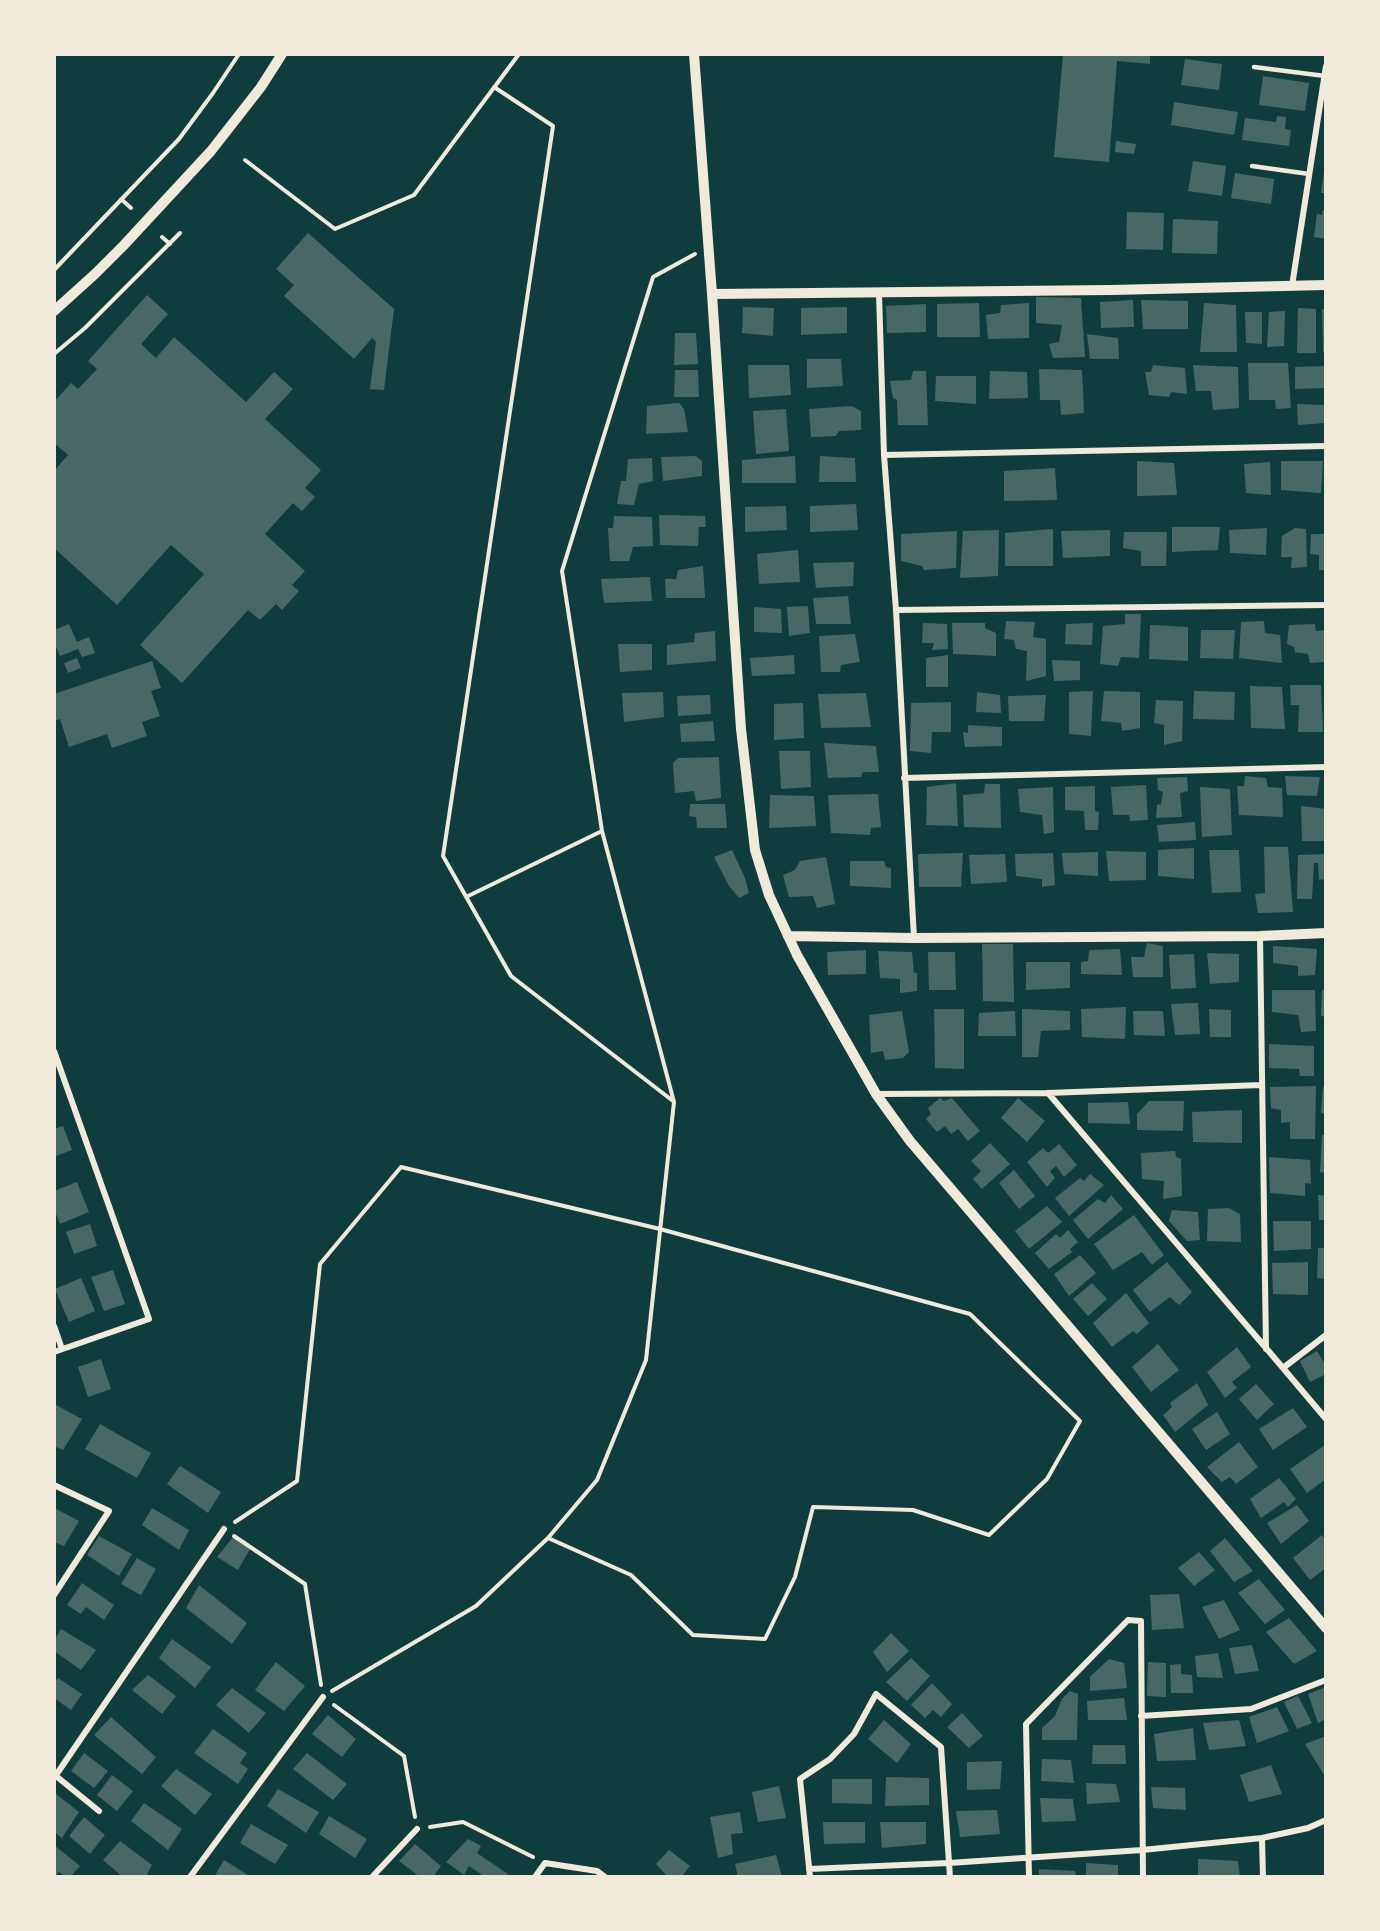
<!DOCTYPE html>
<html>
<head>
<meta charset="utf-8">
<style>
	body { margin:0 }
	#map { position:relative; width:1380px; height:1931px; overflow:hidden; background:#0f3d3e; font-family:Rubik,sans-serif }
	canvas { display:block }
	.frame { position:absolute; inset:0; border:56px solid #f1e9da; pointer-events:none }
</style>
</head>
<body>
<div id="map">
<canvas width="1380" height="1931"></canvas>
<div class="frame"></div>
</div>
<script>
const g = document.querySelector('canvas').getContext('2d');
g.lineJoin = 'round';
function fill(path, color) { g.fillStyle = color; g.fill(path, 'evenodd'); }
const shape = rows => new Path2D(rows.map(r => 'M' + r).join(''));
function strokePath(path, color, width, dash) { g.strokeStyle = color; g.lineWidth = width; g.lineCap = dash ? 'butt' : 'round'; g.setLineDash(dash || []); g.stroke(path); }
fill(shape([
	[1063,54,1150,54,1150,64,1117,61,1109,162,1054,157],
	[1185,59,1222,64,1219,90,1181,85],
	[1263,76,1309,83,1305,111,1259,105],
	[1174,102,1238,112,1234,135,1171,125],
	[1277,116,1286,117,1285,129,1291,130,1289,146,1242,140,1245,118,1276,122],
	[1116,141,1136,144,1134,154,1115,152],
	[1193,161,1226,166,1222,196,1188,191],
	[1325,164,1326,164,1326,193,1321,193],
	[1235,173,1274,179,1271,204,1231,198],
	[1323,210,1326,211,1326,239,1314,237,1317,214,1322,215],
	[1127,212,1164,213,1163,250,1126,249],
	[1173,219,1218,221,1217,254,1172,253],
	[308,233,394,309,384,390,370,389,376,342,372,338,354,359,284,296,294,285,276,269],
	[147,295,168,314,141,344,156,358,174,337,246,402,274,372,293,389,265,419,321,470,305,488,315,497,302,511,293,503,265,534,305,571,292,585,299,591,282,610,276,604,260,620,248,610,182,683,140,645,204,574,171,545,117,605,54,548,54,471,68,455,54,443,54,402,71,383,78,389,97,369,88,361],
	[1036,297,1081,298,1085,357,1053,358,1049,344,1059,342,1062,325,1036,323],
	[1133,300,1134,327,1101,328,1100,302],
	[1141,300,1188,301,1188,329,1143,329],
	[979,303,980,337,937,337,937,304],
	[1029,303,1029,338,988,339,986,315,1000,313,1001,305],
	[1204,303,1236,305,1237,352,1200,352],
	[926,304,926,332,887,333,886,306],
	[743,307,774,308,773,336,742,333],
	[847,307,847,333,801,335,801,308],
	[1298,308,1316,309,1316,353,1297,353],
	[1322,309,1326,309,1326,352,1323,352],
	[1285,311,1284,346,1267,347,1269,312],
	[1245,312,1262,312,1262,344,1246,343],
	[675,333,696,333,698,364,674,365],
	[1087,334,1118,338,1119,359,1090,359],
	[807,359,841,359,843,386,807,388],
	[1248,363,1288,363,1291,408,1276,409,1275,400,1249,400],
	[748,365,789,365,791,395,749,398],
	[1153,365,1185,368,1187,394,1171,392,1169,397,1149,395,1145,372,1151,372],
	[1193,365,1238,367,1239,408,1213,410,1211,391,1196,391],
	[1326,366,1326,388,1295,389,1295,367],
	[1039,369,1082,370,1084,413,1061,415,1060,400,1040,400],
	[675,370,698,370,699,397,674,397],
	[913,371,926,371,928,425,898,425,897,400,893,398,890,381,911,380],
	[990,371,1027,372,1028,398,989,399],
	[936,376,976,376,976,404,935,401],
	[679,403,684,409,688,432,646,434,647,406],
	[1297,404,1326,405,1325,423,1298,425],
	[852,406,861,411,861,430,839,431,836,436,811,437,809,409],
	[786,409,789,451,756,454,753,411],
	[696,456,702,461,702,476,663,481,661,457],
	[795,456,796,483,742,483,742,460],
	[820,456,855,458,856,482,819,482],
	[652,458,653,481,639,484,634,505,617,504,621,481,626,481,628,459],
	[1137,461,1174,463,1177,495,1137,496],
	[1281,461,1323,461,1321,493,1281,490],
	[1270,462,1271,495,1246,493,1244,464],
	[1055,468,1057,500,1004,501,1004,471],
	[856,504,858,530,810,532,810,506],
	[786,506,787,530,745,532,745,507],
	[659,515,705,516,706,527,699,527,698,546,660,545],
	[614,516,652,517,653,546,633,547,629,561,610,561,608,528,613,528],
	[1172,527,1220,527,1218,550,1172,552],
	[1267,528,1266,555,1230,553,1229,530],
	[1295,528,1306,529,1307,567,1291,568,1292,557,1281,557,1282,536],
	[1053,529,1053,566,1005,566,1005,533],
	[999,530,998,576,960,578,963,531],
	[1110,530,1110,556,1063,558,1061,531],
	[957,531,956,568,924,570,922,566,901,561,901,534],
	[1124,532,1167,532,1166,566,1141,566,1141,551,1123,548],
	[1311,534,1326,534,1326,570,1319,570,1319,555,1310,554],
	[798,550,800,582,759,584,757,554],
	[854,562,853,586,816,588,813,563],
	[703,566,705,598,666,598,665,579,676,579,678,570],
	[650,577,652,601,604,603,601,579],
	[848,596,851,624,816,624,813,598],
	[808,606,810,633,789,636,787,607],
	[754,607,781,609,782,633,754,632],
	[1125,614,1141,614,1139,658,1121,657,1118,666,1100,664,1103,626,1125,624],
	[1006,621,1035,622,1033,637,1046,639,1046,676,1026,681,1027,651,1016,649,1014,640,1004,639],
	[1264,621,1265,633,1280,635,1282,663,1239,658,1241,622],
	[923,623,947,624,948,649,932,650,934,643,922,643],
	[952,623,985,623,985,628,996,633,996,656,953,654],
	[1093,623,1092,645,1065,644,1066,624],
	[69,624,77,642,89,637,95,653,82,657,78,649,60,656,54,642,54,630],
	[1315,624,1316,631,1326,630,1326,662,1310,663,1308,654,1295,652,1294,647,1287,644,1289,625],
	[1150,625,1188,627,1188,661,1149,659],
	[1201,630,1235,630,1233,659,1200,658],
	[715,631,716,661,667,665,667,645,694,642,695,633],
	[855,634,860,662,841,665,840,672,821,672,819,636],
	[618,644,652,644,652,670,620,672],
	[794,655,795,674,752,676,750,658],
	[948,655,948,687,926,687,926,658],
	[77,658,81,668,68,673,64,663],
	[1052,660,1080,661,1080,680,1054,681],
	[152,661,161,688,151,691,160,716,142,722,147,736,112,748,107,734,69,747,60,719,54,721,54,694],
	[1290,685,1321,685,1323,732,1298,732,1299,705,1291,705],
	[1250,686,1282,687,1285,729,1251,728],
	[1093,691,1091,736,1069,734,1069,692],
	[1104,691,1140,692,1140,728,1122,731,1121,723,1101,721],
	[1194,691,1235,692,1234,720,1193,719],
	[663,692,664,717,624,722,622,693],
	[977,692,1000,695,1001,713,976,712],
	[866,693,871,727,821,728,818,694],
	[710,695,711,714,678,716,677,696],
	[1046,695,1044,721,1009,721,1008,696],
	[1156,700,1183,701,1182,741,1164,745,1164,725,1154,723],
	[951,702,951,732,932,732,931,753,910,751,911,703],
	[803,703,804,738,774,740,774,704],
	[713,721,715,741,681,742,680,724],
	[968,725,1002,727,1002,746,965,747,963,732,968,733],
	[824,743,876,746,879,772,863,772,861,777,828,778],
	[779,751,810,751,811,787,781,789],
	[719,757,721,798,696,801,694,791,675,793,673,763,678,758],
	[1245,776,1266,778,1268,787,1282,788,1283,817,1239,815,1237,786,1244,786],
	[1285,776,1320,777,1317,796,1287,795],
	[1187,777,1188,791,1180,793,1182,817,1156,818,1157,805,1161,804,1163,792,1158,790,1157,778],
	[956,783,958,826,926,825,927,787],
	[985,784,1000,784,1001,828,964,827,963,795,984,793],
	[1146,785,1148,820,1130,821,1129,815,1113,815,1111,787],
	[1095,786,1095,811,1099,812,1098,830,1085,830,1084,811,1065,810,1065,787],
	[1053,787,1054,832,1044,834,1042,815,1020,812,1018,789],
	[1200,787,1230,789,1232,835,1202,837],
	[878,794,881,827,871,828,870,835,831,833,828,795],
	[770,795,814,796,816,826,769,828],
	[690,804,725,804,727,828,697,828,696,817,689,816],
	[1301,806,1326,809,1326,841,1302,841],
	[1195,822,1196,840,1159,842,1157,825],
	[1264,847,1288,847,1293,912,1258,913,1255,894,1265,893],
	[1194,848,1194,879,1158,876,1158,850],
	[732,850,745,878,749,893,739,898,729,886,714,857],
	[1209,850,1239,850,1241,892,1212,893],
	[1106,851,1146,852,1146,880,1109,881],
	[1098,852,1098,876,1064,874,1062,853],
	[963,853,961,887,919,887,918,854],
	[1053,853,1055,885,1042,887,1042,879,1016,876,1015,854],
	[1005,854,1007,882,971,884,969,855],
	[1326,854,1326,879,1319,880,1318,863,1314,863,1312,899,1297,899,1298,855],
	[826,857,835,904,817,908,813,896,789,897,783,875,795,870,800,861],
	[850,861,884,861,886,867,891,868,891,888,850,886],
	[1147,943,1163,946,1163,977,1133,977,1131,957,1144,957],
	[982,944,1013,944,1014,1002,983,1001],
	[1273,946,1317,949,1315,975,1298,976,1298,966,1273,963],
	[1120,949,1122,975,1081,974,1081,962,1088,961,1089,950],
	[866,950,866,974,828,975,827,952],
	[878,951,912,952,914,973,917,973,917,991,900,993,900,979,880,978],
	[928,952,955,952,956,990,929,990],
	[1207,953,1239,954,1239,982,1210,984],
	[1194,954,1196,988,1171,989,1169,955],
	[1026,962,1070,962,1070,988,1026,990],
	[1272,990,1315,990,1316,1031,1301,1032,1298,1015,1272,1012],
	[1322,990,1326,990,1326,1017,1321,1016],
	[1198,1003,1200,1034,1175,1035,1171,1004],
	[1126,1007,1125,1039,1082,1037,1081,1009],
	[934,1009,964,1009,964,1069,935,1068],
	[1022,1009,1070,1011,1070,1030,1041,1031,1038,1057,1022,1057],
	[1209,1009,1231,1010,1231,1037,1210,1037],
	[902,1011,909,1052,903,1058,885,1060,883,1051,871,1053,869,1015],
	[1015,1011,1016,1036,978,1036,979,1013],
	[1133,1011,1163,1011,1165,1036,1134,1035],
	[1269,1044,1314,1046,1314,1076,1300,1076,1299,1069,1269,1068],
	[1316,1086,1315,1139,1290,1139,1290,1122,1281,1123,1281,1110,1271,1108,1270,1087],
	[1323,1087,1326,1087,1326,1114,1321,1113],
	[940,1098,944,1101,952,1098,980,1131,968,1141,958,1129,951,1134,945,1126,937,1132,926,1119,931,1114,928,1108],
	[1018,1098,1045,1121,1027,1142,1001,1118],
	[1149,1101,1184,1101,1183,1131,1137,1130,1137,1114],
	[1128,1102,1130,1124,1088,1123,1088,1103],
	[1242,1110,1242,1143,1193,1142,1192,1112],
	[63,1126,72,1150,54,1157,54,1129],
	[1322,1135,1326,1135,1326,1173,1320,1172],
	[990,1143,1010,1164,982,1189,973,1179,981,1171,971,1161],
	[1059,1144,1077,1165,1064,1177,1056,1166,1050,1171,1055,1178,1047,1187,1027,1162,1043,1148,1048,1153],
	[1175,1151,1176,1157,1181,1159,1182,1196,1163,1199,1164,1181,1142,1179,1141,1153],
	[1269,1157,1310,1160,1311,1184,1305,1183,1305,1196,1270,1193],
	[1014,1170,1035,1196,1019,1209,999,1183],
	[1090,1174,1104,1185,1069,1216,1055,1198,1080,1178,1084,1181],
	[77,1182,89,1212,60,1224,54,1209,54,1191],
	[1111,1195,1123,1209,1088,1239,1073,1220,1098,1199,1105,1203],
	[1318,1195,1326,1196,1326,1220,1319,1220],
	[1047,1206,1062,1222,1029,1249,1015,1231],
	[1229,1208,1240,1214,1241,1242,1207,1241,1208,1209],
	[1172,1210,1198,1212,1200,1240,1187,1241,1169,1221],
	[1134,1215,1164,1255,1152,1265,1142,1252,1113,1270,1094,1244],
	[1273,1221,1311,1221,1311,1249,1274,1251],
	[90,1224,97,1246,74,1254,66,1232],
	[1068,1230,1078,1242,1070,1249,1072,1252,1049,1269,1035,1253,1056,1234,1060,1238],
	[1318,1248,1326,1248,1326,1279,1317,1278],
	[1080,1255,1096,1273,1069,1296,1054,1274],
	[1167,1262,1192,1292,1179,1305,1170,1297,1150,1312,1133,1290],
	[1308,1262,1308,1295,1273,1294,1272,1263],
	[113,1270,125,1304,104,1311,91,1277],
	[81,1278,95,1311,69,1322,55,1289],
	[1092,1283,1107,1299,1088,1316,1073,1299],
	[1126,1293,1149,1323,1137,1334,1133,1331,1112,1347,1093,1323],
	[1158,1344,1179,1370,1151,1392,1132,1367],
	[1237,1347,1251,1367,1232,1382,1237,1388,1225,1398,1207,1372],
	[1317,1351,1326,1366,1326,1374,1310,1382,1300,1361],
	[101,1359,111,1389,88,1397,78,1367],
	[1197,1383,1208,1405,1175,1432,1163,1415,1172,1407,1170,1403],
	[1256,1384,1274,1404,1257,1420,1239,1399],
	[54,1404,82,1419,63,1450,54,1446],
	[1293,1408,1307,1427,1273,1450,1259,1429],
	[1217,1412,1230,1434,1206,1450,1192,1429],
	[100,1424,151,1453,137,1478,85,1449],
	[1239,1442,1258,1467,1236,1484,1230,1477,1222,1482,1207,1467],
	[1325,1445,1326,1479,1307,1493,1290,1469],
	[180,1466,221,1492,208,1513,167,1484],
	[1279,1478,1296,1499,1288,1507,1284,1502,1261,1518,1250,1499],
	[1297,1505,1309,1521,1281,1544,1267,1523],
	[54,1508,79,1521,64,1546,54,1542],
	[152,1508,189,1530,179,1550,142,1525],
	[1322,1535,1326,1541,1326,1568,1310,1580,1293,1558],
	[99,1536,132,1554,119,1576,87,1555],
	[233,1537,250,1549,238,1570,217,1557],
	[1225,1538,1253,1571,1234,1582,1210,1551],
	[1199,1552,1215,1570,1194,1586,1178,1568],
	[137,1558,156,1569,141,1595,121,1584],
	[1259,1579,1285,1610,1265,1624,1238,1593],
	[82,1583,114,1605,104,1620,86,1607,81,1614,67,1605],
	[199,1585,247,1623,232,1644,186,1608],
	[1179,1594,1184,1628,1152,1630,1150,1595],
	[1224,1600,1240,1630,1219,1639,1202,1607],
	[1289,1618,1317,1651,1294,1664,1266,1632],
	[61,1629,96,1650,81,1670,54,1651,54,1641],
	[891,1633,909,1651,887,1672,873,1652],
	[172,1639,211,1667,195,1688,159,1658],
	[1252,1645,1259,1671,1235,1674,1229,1648],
	[1218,1653,1223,1678,1197,1677,1195,1656],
	[911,1658,930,1676,907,1701,886,1682],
	[1109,1659,1124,1663,1127,1688,1090,1691,1090,1677],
	[276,1662,305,1686,284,1711,255,1690],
	[1148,1662,1166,1663,1166,1697,1147,1696],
	[1181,1664,1181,1674,1192,1675,1193,1693,1171,1693,1170,1665],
	[148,1675,176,1696,162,1714,132,1690],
	[58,1678,82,1694,71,1710,54,1698,54,1683],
	[932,1683,952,1704,941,1717,933,1710,925,1718,911,1705],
	[1326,1687,1326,1719,1318,1723,1308,1694],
	[232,1688,266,1713,249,1733,216,1705],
	[1070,1691,1078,1694,1077,1740,1042,1740,1042,1728,1055,1716,1062,1699],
	[1298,1696,1312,1723,1297,1729,1284,1702],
	[1124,1698,1127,1720,1088,1720,1087,1701],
	[1277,1707,1289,1731,1257,1743,1249,1717],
	[962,1713,983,1736,969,1748,947,1727],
	[328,1715,356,1739,342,1757,312,1734],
	[111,1717,156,1757,142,1774,94,1735],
	[884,1720,911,1744,897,1763,868,1739],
	[1239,1720,1246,1746,1209,1750,1203,1723],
	[1193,1728,1196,1760,1157,1761,1154,1734],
	[213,1729,247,1753,240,1763,248,1769,238,1784,194,1753],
	[1326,1736,1326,1778,1305,1744],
	[1093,1745,1125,1745,1126,1764,1092,1764],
	[84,1753,108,1771,94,1788,71,1771],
	[307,1753,347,1784,333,1800,293,1769],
	[1042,1759,1071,1760,1074,1783,1041,1781],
	[1002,1761,1000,1789,967,1790,967,1762],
	[1271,1765,1282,1794,1249,1802,1240,1775],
	[176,1769,212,1794,195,1815,161,1786],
	[112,1775,133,1791,117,1811,97,1795],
	[886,1777,929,1778,929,1805,885,1806],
	[832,1779,872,1779,872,1804,832,1803],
	[1086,1783,1116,1784,1120,1802,1087,1804],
	[779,1786,786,1818,758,1822,752,1792],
	[1151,1787,1185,1788,1186,1810,1153,1808],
	[278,1789,319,1812,306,1833,267,1806],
	[56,1794,79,1812,62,1838,54,1832,54,1797],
	[1040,1798,1073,1799,1076,1821,1042,1822],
	[144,1803,182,1829,168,1850,131,1821],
	[997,1810,1000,1834,960,1837,956,1811],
	[740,1812,743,1833,731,1834,733,1854,718,1858,710,1817],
	[329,1816,367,1839,355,1858,319,1834],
	[84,1817,105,1835,90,1854,69,1836],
	[823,1822,865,1822,865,1843,824,1844],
	[880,1822,926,1822,926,1844,882,1848],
	[251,1824,288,1845,275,1864,240,1843],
	[468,1839,481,1846,477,1853,508,1874,506,1877,485,1877,469,1866,464,1875,446,1862],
	[120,1841,152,1865,147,1874,150,1877,123,1877,103,1860],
	[415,1844,441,1866,433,1877,420,1877,399,1861],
	[54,1845,80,1866,70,1877,66,1877,59,1872,54,1877],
	[669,1850,690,1866,681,1877,668,1877,656,1864],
	[776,1855,782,1877,738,1877,735,1864],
	[1198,1859,1238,1861,1240,1877,1198,1877],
	[224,1860,251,1877,214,1877],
	[1086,1863,1118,1865,1118,1877,1086,1877],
	[1039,1869,1075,1871,1076,1877,1039,1877]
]), '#486865');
strokePath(shape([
	[494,87,553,126,443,856,511,976,673,1101],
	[245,160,335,229,414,195,519,54],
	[121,199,131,208],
	[162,237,170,244],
	[54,270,179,139,213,93,239,54],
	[54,354,85,328,180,233],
	[466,897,602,831],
	[235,1522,297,1481,320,1264,401,1167,660,1229,970,1314,1080,1421,1047,1479,989,1535,913,1510,813,1507,795,1577,765,1639,693,1635,631,1575,548,1538],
	[234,1536,305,1584,321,1685],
	[332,1691,476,1606,548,1538,597,1480,646,1360,674,1102,602,831,562,571,653,277,695,254],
	[334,1705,404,1756,415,1817],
	[430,1827,463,1822,533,1857]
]), '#f1e9da', 4);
strokePath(shape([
	[1254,67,1325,76],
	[1252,166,1309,174]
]), '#f1e9da', 4.5);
strokePath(shape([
	[1292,286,1326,66],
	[879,294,884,455,896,610,914,938],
	[884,455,1326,446],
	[896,610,1326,605],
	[904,778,1326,767],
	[1260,936,1266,1349],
	[54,1051,149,1319,54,1352],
	[1048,1093,1283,1368,1326,1335],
	[876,1094,1048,1093,1261,1085],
	[54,1326,62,1349],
	[1283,1368,1326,1419],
	[54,1485,109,1511,54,1595],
	[1141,1716,1251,1709,1326,1680],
	[56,1776,99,1811],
	[54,1778,224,1529],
	[1262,1838,1263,1877],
	[809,1869,949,1863,1142,1850,1262,1838,1308,1828,1326,1820],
	[190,1877,323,1697],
	[372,1877,417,1829],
	[535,1877,545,1863,597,1871,605,1877],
	[810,1877,800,1779,830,1759,854,1734,876,1694,941,1747,950,1877],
	[1029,1877,1026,1724,1128,1620,1141,1621,1143,1877]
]), '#f1e9da', 6);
strokePath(shape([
	[694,54,712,294,741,729,755,850,769,895,797,955,876,1094,910,1141,1326,1628],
	[712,294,1111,290,1326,285],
	[54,311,95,274,124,245,211,151,261,87,282,54],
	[788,936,914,938,1260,936,1326,933]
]), '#f1e9da', 10);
</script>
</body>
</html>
